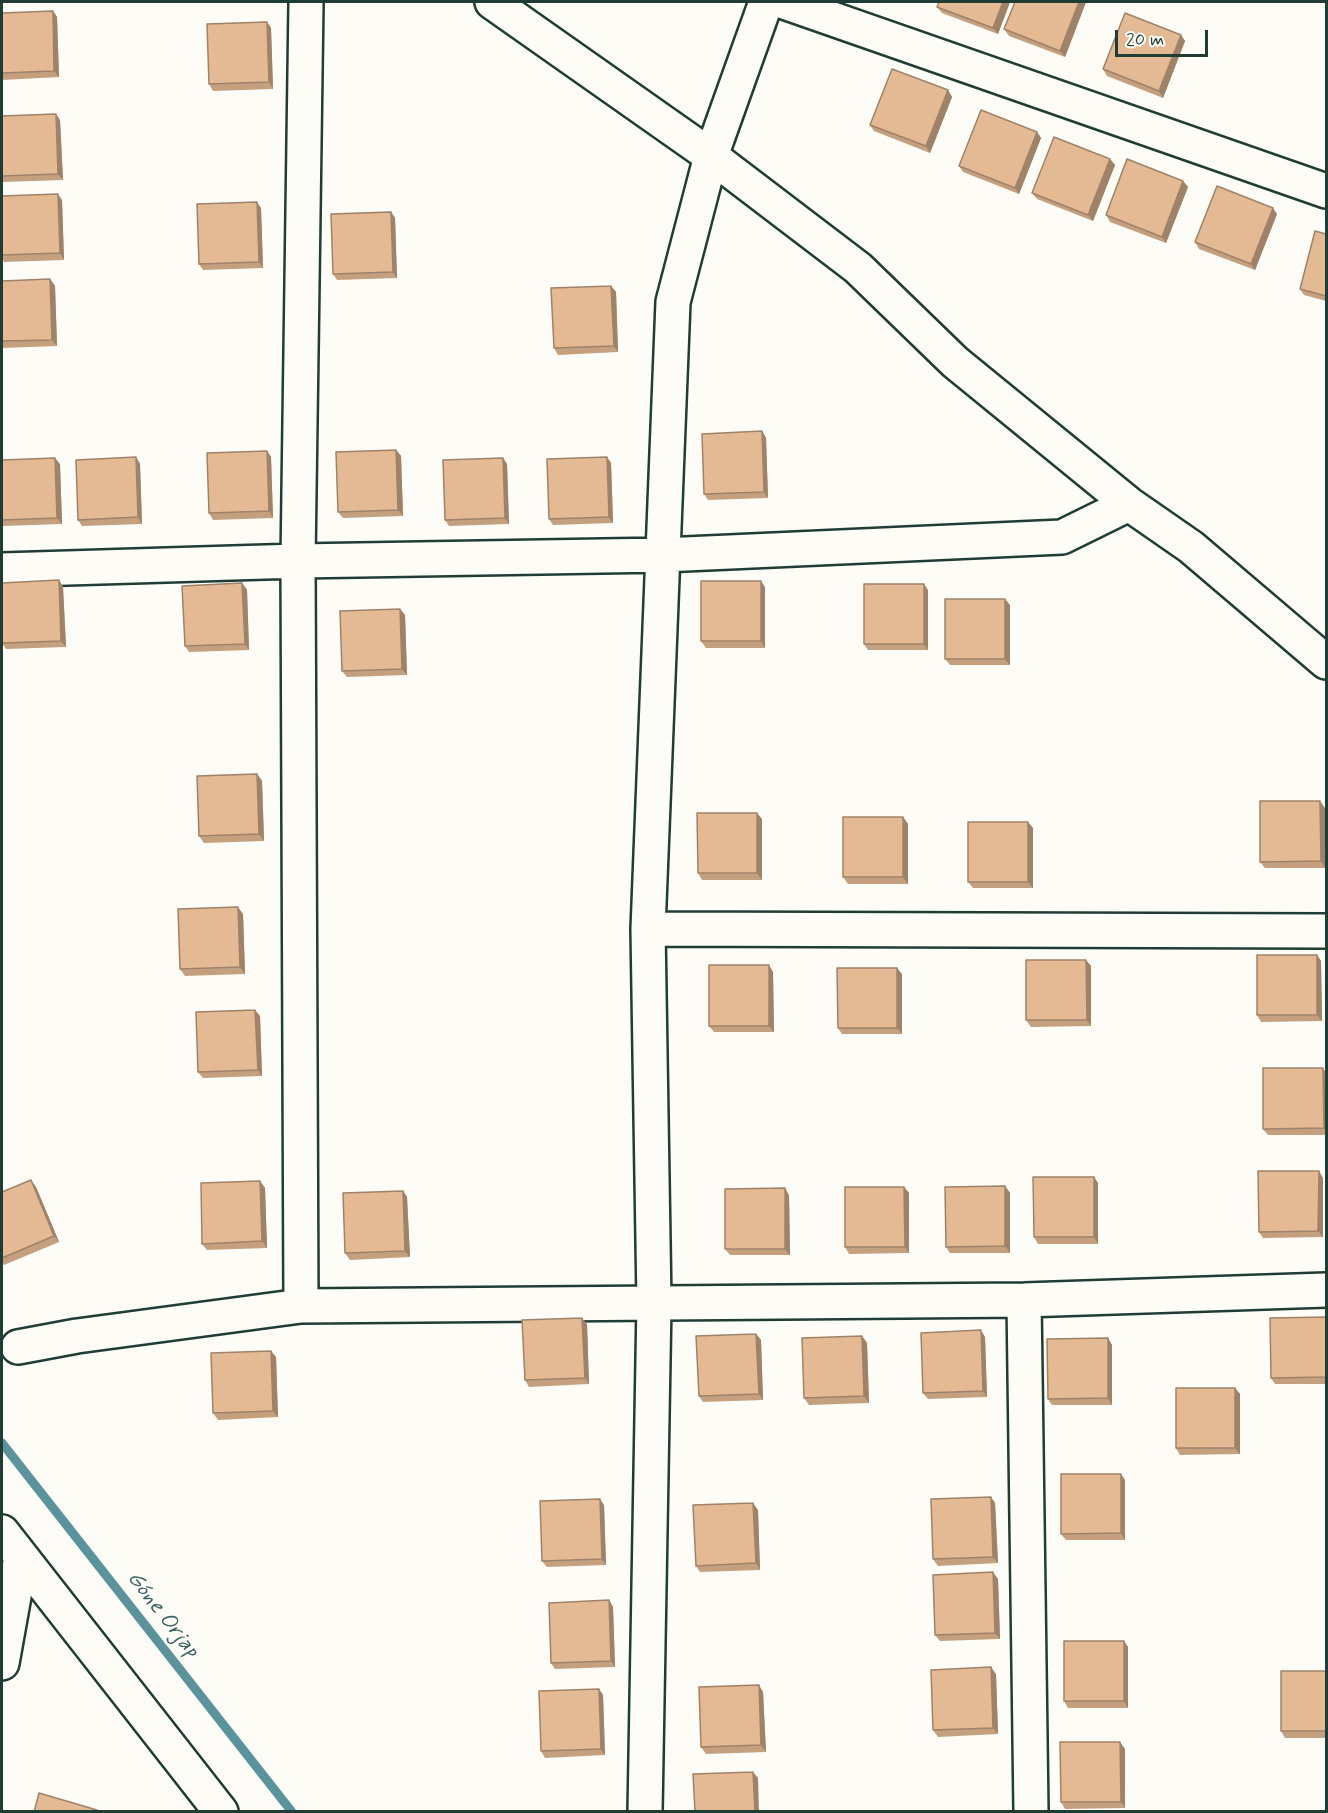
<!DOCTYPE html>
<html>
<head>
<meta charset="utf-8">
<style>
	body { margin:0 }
	#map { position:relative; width:1328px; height:1813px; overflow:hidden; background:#fdfcf7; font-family:Mynerve,sans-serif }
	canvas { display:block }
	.frame { position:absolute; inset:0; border:3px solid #1f3d34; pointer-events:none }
	.scale { position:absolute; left:1115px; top:30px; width:93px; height:27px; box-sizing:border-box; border:3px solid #1f3d34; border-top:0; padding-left:8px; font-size:18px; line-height:21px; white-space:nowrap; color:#1f3d34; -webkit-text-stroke:4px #fdfcf7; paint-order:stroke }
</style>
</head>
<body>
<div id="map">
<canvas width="1328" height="1813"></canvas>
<div class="frame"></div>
<div class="scale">20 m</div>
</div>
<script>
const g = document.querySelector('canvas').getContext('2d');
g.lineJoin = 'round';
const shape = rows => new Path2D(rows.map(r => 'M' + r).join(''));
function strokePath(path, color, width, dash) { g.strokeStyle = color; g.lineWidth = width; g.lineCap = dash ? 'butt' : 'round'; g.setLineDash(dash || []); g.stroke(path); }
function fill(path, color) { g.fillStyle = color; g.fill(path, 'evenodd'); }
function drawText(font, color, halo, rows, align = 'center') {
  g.font = font + ' Mynerve,sans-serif'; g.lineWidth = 6; g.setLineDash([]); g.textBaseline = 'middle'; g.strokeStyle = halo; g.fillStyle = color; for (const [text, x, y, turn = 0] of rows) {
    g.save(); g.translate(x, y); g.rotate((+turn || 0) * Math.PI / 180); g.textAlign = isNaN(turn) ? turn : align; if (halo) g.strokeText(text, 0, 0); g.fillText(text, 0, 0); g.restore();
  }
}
strokePath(shape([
	[2,1443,292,1812]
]), '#5b939d', 9);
const street = shape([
	[492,2,711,156,858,268,955,362,1129,504,1191,547,1326,662],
	[784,2,1326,191],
	[2,570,298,561,663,555,1062,537,1129,504],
	[648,929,1326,931],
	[1024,1300,1031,1812],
	[301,1306,298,561,306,2],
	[18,1347,77,1336,301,1306,1024,1300,1326,1290],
	[2,1532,221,1812],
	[2,1663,21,1557],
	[645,1812,654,1303,648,929,673,302,711,156,766,2]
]);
strokePath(street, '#1f3d34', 38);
strokePath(street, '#fdfcf7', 33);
fill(shape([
	[939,2,1010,2,998,34,942,13,937,7],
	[1015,2,1086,2,1065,57,1009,36,1004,29],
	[53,11,57,17,59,77,2,80,2,13],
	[267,22,271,28,273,89,213,91,209,84],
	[1181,35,1185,41,1163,98,1107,76,1103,69],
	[948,90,952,97,930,153,874,131,870,125],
	[2,116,60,120,63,180,3,182,2,181],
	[1037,132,1041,138,1019,194,963,172,959,166],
	[1110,159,1115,165,1093,221,1037,199,1032,193],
	[1183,181,1188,187,1166,243,1110,222,1106,215],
	[2,196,62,200,64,260,4,262,2,258],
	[261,208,263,268,203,270,199,264],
	[391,212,395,218,397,278,337,280,333,274],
	[1277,214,1255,270,1199,249,1195,242],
	[1326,234,1326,301,1304,295,1300,289],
	[50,279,55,286,57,346,2,348,2,281],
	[611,286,616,292,618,352,558,355,554,348],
	[762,431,766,438,768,498,708,500,704,494],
	[396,450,401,456,403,516,343,518,338,512],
	[267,451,271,457,273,518,213,520,209,513],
	[136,457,140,464,142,524,82,526,78,520],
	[607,457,611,463,613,523,553,525,549,519],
	[503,458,507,464,509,524,449,526,445,520],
	[2,460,60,464,62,524,2,526],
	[59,580,63,587,66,647,6,649,2,643,2,583],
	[242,583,247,590,249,650,189,652,185,646],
	[765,587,765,648,706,648,701,641],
	[928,590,928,650,868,650,864,644],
	[1010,605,1010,665,950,665,945,659],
	[400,609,405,615,407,675,347,677,342,671],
	[257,774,262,781,264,841,204,843,199,836],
	[1325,808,1325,868,1265,868,1260,862],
	[903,817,908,824,908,884,848,884,843,877],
	[762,819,762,880,702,880,698,873],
	[1033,828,1033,888,973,888,968,882],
	[243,914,245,974,185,976,180,969],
	[1317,955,1321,961,1322,1021,1261,1022,1257,1015],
	[1086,960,1091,966,1091,1026,1031,1027,1026,1020],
	[773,972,774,1032,714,1032,709,1026],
	[902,974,902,1034,842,1034,838,1028],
	[260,1016,262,1076,203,1078,198,1072],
	[1326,1073,1326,1135,1268,1135,1263,1129],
	[1094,1177,1098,1183,1098,1244,1038,1244,1034,1237],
	[1323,1178,1323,1237,1263,1238,1259,1232],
	[260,1181,265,1188,267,1248,207,1250,202,1244],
	[1005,1186,1010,1193,1010,1253,950,1253,946,1247],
	[36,1187,59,1242,4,1265,2,1262,2,1192],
	[904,1187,909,1193,909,1253,849,1254,845,1247],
	[403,1191,407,1197,410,1257,350,1260,345,1253],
	[789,1195,790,1255,730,1255,725,1249],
	[1326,1317,1326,1384,1275,1384,1271,1378],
	[587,1324,589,1384,529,1387,525,1380],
	[756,1334,761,1340,763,1400,703,1402,699,1396],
	[862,1336,867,1343,869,1403,809,1405,804,1398],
	[985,1337,987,1397,928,1399,923,1393],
	[1108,1338,1112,1345,1112,1405,1052,1405,1048,1399],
	[271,1351,276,1357,278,1417,218,1420,213,1413],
	[1235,1388,1240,1394,1240,1454,1180,1455,1176,1448],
	[1125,1480,1125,1540,1066,1540,1061,1534],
	[991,1497,995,1503,998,1563,938,1566,933,1559],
	[604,1505,606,1565,547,1567,542,1561],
	[758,1510,760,1570,700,1572,696,1566],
	[998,1579,1000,1639,940,1641,935,1635],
	[609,1600,613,1607,615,1667,555,1669,551,1663],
	[1124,1641,1128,1647,1128,1708,1068,1708,1064,1701],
	[1326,1671,1326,1738,1285,1738,1281,1731],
	[996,1674,998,1734,938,1737,933,1730],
	[599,1689,603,1695,605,1755,545,1758,541,1751],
	[763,1692,766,1752,706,1754,701,1747],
	[1125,1749,1125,1808,1065,1809,1061,1802]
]), '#c4a07f');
fill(shape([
	[1003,2,1010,2,998,34,993,28],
	[1079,2,1086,2,1065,57,1060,51],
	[53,11,57,17,59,77,54,71],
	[267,22,271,28,273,89,269,82],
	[1181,35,1185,41,1163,98,1159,91],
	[948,90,952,97,930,153,926,146],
	[56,114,60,120,63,180,58,174],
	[1037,132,1041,138,1019,194,1015,188],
	[1110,159,1115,165,1093,221,1088,215],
	[1183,181,1188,187,1166,243,1162,237],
	[58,194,62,200,64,260,60,253],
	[257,202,261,208,263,268,259,262],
	[1273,208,1277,214,1255,270,1251,264],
	[391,212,395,218,397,278,393,272],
	[50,279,55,286,57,346,52,340],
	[611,286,616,292,618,352,614,346],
	[762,431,766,438,768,498,764,492],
	[396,450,401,456,403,516,398,510],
	[267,451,271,457,273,518,269,511],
	[136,457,140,464,142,524,138,517],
	[607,457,611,463,613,523,609,517],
	[55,458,60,464,62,524,57,518],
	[503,458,507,464,509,524,505,518],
	[59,580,63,587,66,647,61,641],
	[761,581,765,587,765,648,761,641],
	[242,583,247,590,249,650,245,644],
	[924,584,928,590,928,650,924,644],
	[1005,599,1010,605,1010,665,1005,659],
	[400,609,405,615,407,675,402,669],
	[257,774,262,781,264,841,259,834],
	[1320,801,1325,808,1325,868,1321,861],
	[757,813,762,819,762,880,757,873],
	[903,817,908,824,908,884,903,877],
	[1028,822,1033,828,1033,888,1028,882],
	[238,907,243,914,245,974,240,967],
	[1317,955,1321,961,1322,1021,1317,1015],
	[1086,960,1091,966,1091,1026,1087,1020],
	[769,965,773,972,774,1032,769,1026],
	[897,968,902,974,902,1034,897,1028],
	[255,1010,260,1016,262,1076,258,1070],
	[1323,1068,1326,1073,1326,1133,1324,1128],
	[1319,1171,1323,1178,1323,1237,1318,1231],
	[1094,1177,1098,1183,1098,1244,1094,1237],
	[31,1180,36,1187,59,1242,54,1236],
	[260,1181,265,1188,267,1248,262,1241],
	[1005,1186,1010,1193,1010,1253,1005,1246],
	[904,1187,909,1193,909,1253,905,1247],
	[785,1188,789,1195,790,1255,785,1249],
	[403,1191,407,1197,410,1257,405,1251],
	[582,1318,587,1324,589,1384,585,1378],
	[981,1330,985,1337,987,1397,983,1391],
	[756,1334,761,1340,763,1400,759,1394],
	[862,1336,867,1343,869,1403,864,1396],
	[1108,1338,1112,1345,1112,1405,1108,1398],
	[271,1351,276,1357,278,1417,273,1411],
	[1235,1388,1240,1394,1240,1454,1235,1448],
	[1121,1474,1125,1480,1125,1540,1121,1533],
	[991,1497,995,1503,998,1563,993,1557],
	[600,1499,604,1505,606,1565,602,1559],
	[753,1503,758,1510,760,1570,756,1563],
	[993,1572,998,1579,1000,1639,995,1633],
	[609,1600,613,1607,615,1667,611,1661],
	[1124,1641,1128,1647,1128,1708,1124,1701],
	[991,1667,996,1674,998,1734,993,1728],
	[759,1685,763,1692,766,1752,761,1745],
	[599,1689,603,1695,605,1755,601,1749],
	[1120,1742,1125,1749,1125,1808,1121,1802],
	[753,1772,758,1778,759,1812,755,1812]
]), '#a08268');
const building = shape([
	[939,2,1003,2,993,28,937,7,939,2],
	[1015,2,1079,2,1060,51,1004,29,1015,2],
	[53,11,54,71,2,73,2,13,53,11],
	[1125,13,1181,35,1159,91,1103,69,1125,13],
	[267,22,269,82,209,84,207,24,267,22],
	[892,69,948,90,926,146,870,125,892,69],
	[981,110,1037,132,1015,188,959,166,981,110],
	[56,114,58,174,2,176,2,116,56,114],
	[1054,137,1110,159,1088,215,1032,193,1054,137],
	[1127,159,1183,181,1162,237,1106,215,1127,159],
	[1217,186,1273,208,1251,264,1195,242,1217,186],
	[58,194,60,253,2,255,2,196,58,194],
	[257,202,259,262,199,264,197,204,257,202],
	[391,212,393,272,333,274,331,214,391,212],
	[1315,231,1326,234,1326,296,1300,289,1315,231],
	[50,279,52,340,2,341,2,281,50,279],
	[611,286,614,346,554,348,551,288,611,286],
	[762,431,764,492,704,494,702,434,762,431],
	[396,450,398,510,338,512,336,452,396,450],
	[267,451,269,511,209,513,207,453,267,451],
	[136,457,138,517,78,520,76,460,136,457],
	[607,457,609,517,549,519,547,459,607,457],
	[55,458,57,518,2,520,2,460,55,458],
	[503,458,505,518,445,520,443,460,503,458],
	[59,580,61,641,2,643,2,583,59,580],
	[701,581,761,581,761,641,701,641,701,581],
	[242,583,245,644,185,646,182,586,242,583],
	[864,584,924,584,924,644,864,644,864,584],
	[945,599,1005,599,1005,659,945,659,945,599],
	[400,609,402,669,342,671,340,611,400,609],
	[257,774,259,834,199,836,197,776,257,774],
	[1260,801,1320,801,1321,861,1260,862,1260,801],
	[697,813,757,813,757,873,698,873,697,813],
	[843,817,903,817,903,877,843,877,843,817],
	[968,822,1028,822,1028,882,968,882,968,822],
	[238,907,240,967,180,969,178,909,238,907],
	[1257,955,1317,955,1317,1015,1257,1015,1257,955],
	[1026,960,1086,960,1087,1020,1026,1020,1026,960],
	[709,965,769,965,769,1026,709,1026,709,965],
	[837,968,897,968,897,1028,838,1028,837,968],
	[255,1010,258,1070,198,1072,196,1012,255,1010],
	[1263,1068,1323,1068,1324,1128,1263,1129,1263,1068],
	[1258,1171,1319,1171,1318,1231,1259,1232,1258,1171],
	[1033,1177,1094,1177,1094,1237,1034,1237,1033,1177],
	[31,1180,54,1236,2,1258,2,1192,31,1180],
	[260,1181,262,1241,202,1244,201,1183,260,1181],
	[1005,1186,1005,1246,946,1247,945,1187,1005,1186],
	[845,1187,904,1187,905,1247,845,1247,845,1187],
	[785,1188,785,1249,725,1249,725,1189,785,1188],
	[403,1191,405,1251,345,1253,343,1193,403,1191],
	[1326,1317,1326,1377,1271,1378,1270,1318,1326,1317],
	[582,1318,585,1378,525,1380,522,1320,582,1318],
	[981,1330,983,1391,923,1393,921,1333,981,1330],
	[756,1334,759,1394,699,1396,696,1336,756,1334],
	[862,1336,864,1396,804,1398,802,1338,862,1336],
	[1108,1338,1108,1398,1048,1399,1047,1339,1108,1338],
	[271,1351,273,1411,213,1413,211,1353,271,1351],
	[1176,1388,1235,1388,1235,1448,1176,1448,1176,1388],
	[1061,1474,1121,1474,1121,1533,1061,1534,1061,1474],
	[991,1497,993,1557,933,1559,931,1499,991,1497],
	[600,1499,602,1559,542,1561,540,1501,600,1499],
	[753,1503,756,1563,696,1566,693,1505,753,1503],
	[993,1572,995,1633,935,1635,933,1575,993,1572],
	[609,1600,611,1661,551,1663,549,1603,609,1600],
	[1064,1641,1124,1641,1124,1701,1064,1701,1064,1641],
	[991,1667,993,1728,933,1730,931,1670,991,1667],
	[1281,1671,1326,1671,1326,1731,1281,1731,1281,1671],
	[759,1685,761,1745,701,1747,699,1687,759,1685],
	[599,1689,601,1749,541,1751,539,1691,599,1689],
	[1060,1742,1120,1742,1121,1802,1061,1802,1060,1742],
	[753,1772,755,1812,695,1812,693,1774,753,1772],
	[39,1793,97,1810,96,1812,34,1812,39,1793]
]);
fill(building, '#e4ba94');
strokePath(building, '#a08268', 1.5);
drawText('italic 22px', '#386160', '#fdfcf7', [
	["Góne Orjap",162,1615,52]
]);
</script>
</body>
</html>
